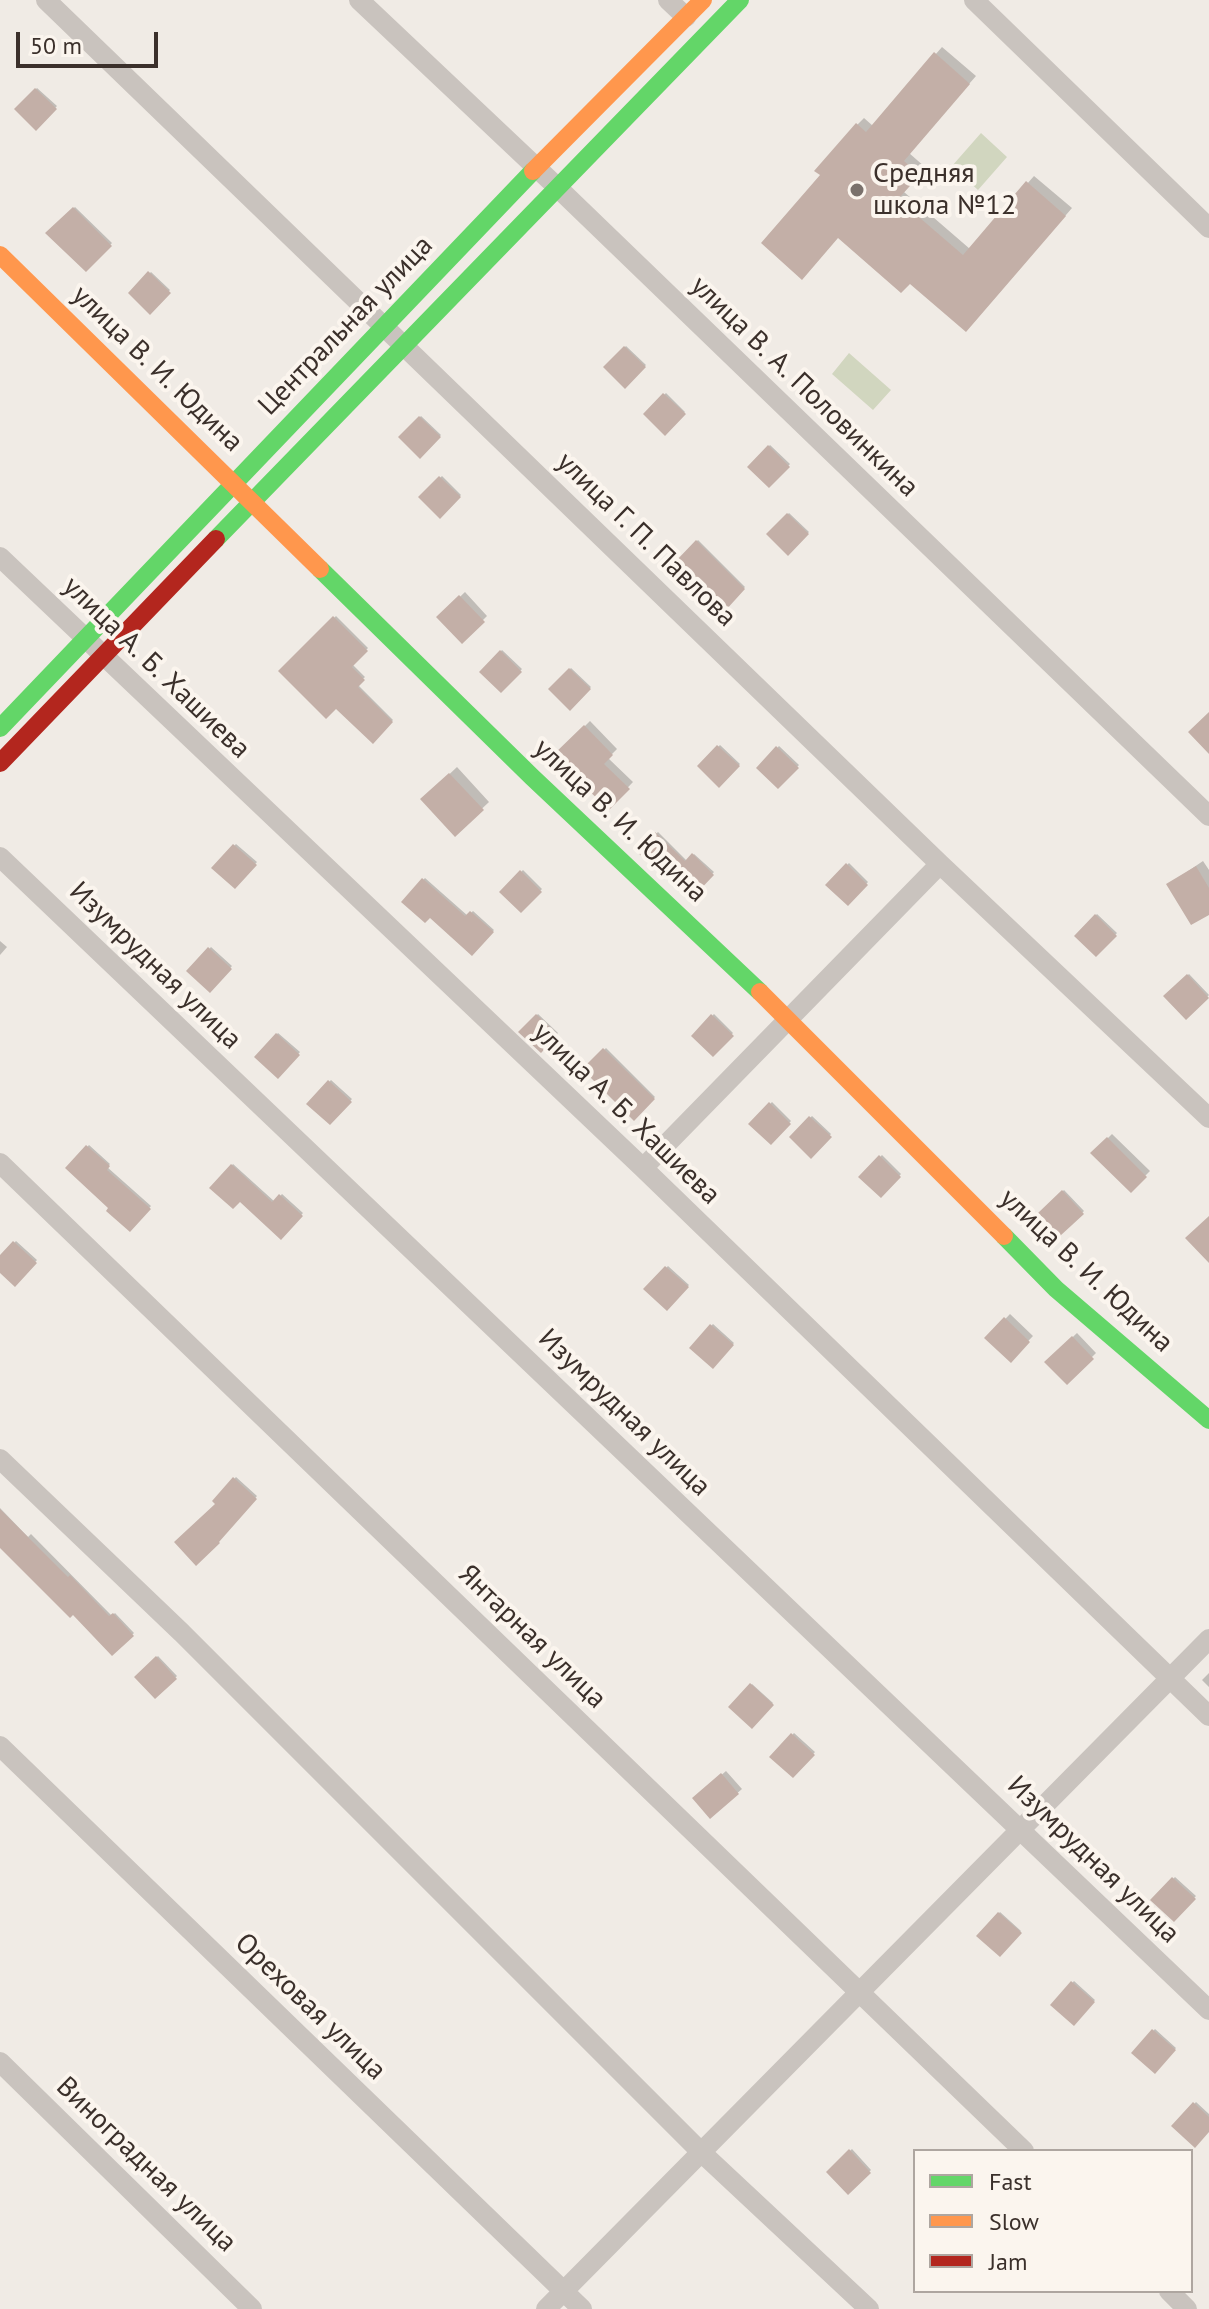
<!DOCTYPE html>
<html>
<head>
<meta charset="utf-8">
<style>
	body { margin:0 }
	#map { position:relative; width:1209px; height:2309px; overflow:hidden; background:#f0ebe5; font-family:"PT Sans",sans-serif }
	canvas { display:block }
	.legend { position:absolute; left:913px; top:2149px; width:280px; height:144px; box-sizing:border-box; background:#fbf5ee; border:2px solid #aea6a0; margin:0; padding:10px 14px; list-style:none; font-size:24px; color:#3b302b }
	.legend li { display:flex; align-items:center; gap:16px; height:40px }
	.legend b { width:40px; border:2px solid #aea6a0 }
	.scale { position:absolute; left:16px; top:32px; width:142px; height:36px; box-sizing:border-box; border:4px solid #3b302b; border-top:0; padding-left:10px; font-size:24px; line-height:28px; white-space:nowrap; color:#3b302b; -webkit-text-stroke:6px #fbf5ee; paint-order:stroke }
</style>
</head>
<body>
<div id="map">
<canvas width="1209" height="2309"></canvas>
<ul class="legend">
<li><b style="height:10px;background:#63d668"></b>Fast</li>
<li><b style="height:10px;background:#ff974d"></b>Slow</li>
<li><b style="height:10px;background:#b3261e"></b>Jam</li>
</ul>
<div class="scale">50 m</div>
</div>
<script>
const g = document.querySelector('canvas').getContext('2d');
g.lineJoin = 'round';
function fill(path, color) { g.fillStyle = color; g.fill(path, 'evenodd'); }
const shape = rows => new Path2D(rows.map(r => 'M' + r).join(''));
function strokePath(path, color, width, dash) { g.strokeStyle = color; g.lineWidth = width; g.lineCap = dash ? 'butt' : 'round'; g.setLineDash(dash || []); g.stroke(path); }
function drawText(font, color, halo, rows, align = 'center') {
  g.font = font + ' "PT Sans",sans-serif'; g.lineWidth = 8; g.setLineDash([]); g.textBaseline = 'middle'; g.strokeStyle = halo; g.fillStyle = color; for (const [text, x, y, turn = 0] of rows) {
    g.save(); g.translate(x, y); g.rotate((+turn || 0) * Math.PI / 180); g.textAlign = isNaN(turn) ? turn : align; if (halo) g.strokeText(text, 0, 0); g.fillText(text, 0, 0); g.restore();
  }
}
fill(shape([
	[981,133,1007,157,978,190,952,166],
	[849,353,891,390,873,410,832,374]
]), '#d1d6bf');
fill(shape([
	[942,47,976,76,909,153,925,167,904,192,970,249,1034,176,1072,208,973,323,822,175,857,125,864,118,873,126],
	[37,88,57,106,36,128,17,109],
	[75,207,112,243,86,270,47,233],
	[151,272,170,290,150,312,130,293],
	[626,346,646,365,625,386,606,367],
	[666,393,685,412,665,433,645,414],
	[421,416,441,435,420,456,401,437],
	[770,445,790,464,769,486,750,467],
	[442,476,461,495,440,516,421,497],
	[789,513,809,532,788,553,769,534],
	[698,540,745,587,725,608,678,562],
	[465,592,487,616,462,641,439,617],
	[336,616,368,648,352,664,365,677,357,684,393,720,373,741,336,706,281,671],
	[502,650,522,669,501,691,482,672],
	[571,668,591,687,570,708,551,689],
	[590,721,617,749,608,758,633,782,609,807,555,756],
	[720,745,740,764,719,785,700,766],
	[779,746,799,765,778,787,759,768],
	[457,767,489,802,455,834,423,799],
	[658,832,687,861,694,854,714,872,693,894,663,865,639,851],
	[236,844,257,862,235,886,214,867],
	[1203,861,1209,870,1209,912,1169,884],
	[849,863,868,882,848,903,828,885],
	[523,870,542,889,521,910,502,891],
	[425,878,468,916,473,911,494,930,472,953,430,915,403,902],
	[1097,914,1117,933,1096,955,1076,936],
	[0,941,7,947,0,955],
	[211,947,232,966,210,990,189,971],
	[1189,974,1209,995,1186,1017,1166,996],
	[538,1014,558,1033,541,1050,521,1032],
	[714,1014,733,1033,713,1054,693,1036],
	[278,1033,300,1052,278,1076,257,1057],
	[606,1048,655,1097,634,1118,585,1069],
	[331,1080,352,1099,330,1123,309,1104],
	[772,1102,791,1121,771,1142,751,1124],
	[812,1116,831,1134,811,1156,791,1137],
	[1112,1134,1150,1171,1131,1190,1093,1153],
	[89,1145,110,1164,107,1167,151,1206,130,1230,111,1208,68,1168],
	[882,1155,901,1174,881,1196,861,1177],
	[233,1164,275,1202,282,1194,303,1213,281,1237,240,1199,212,1188],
	[1064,1190,1084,1211,1061,1233,1041,1213],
	[16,1241,37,1260,15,1284,0,1270,0,1258],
	[668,1266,689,1285,667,1308,646,1289],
	[1010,1314,1033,1336,1010,1360,987,1338],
	[713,1324,734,1343,712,1366,691,1347],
	[1077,1333,1096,1353,1067,1382,1047,1362],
	[236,1477,257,1496,219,1539,217,1504,214,1501],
	[0,1508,28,1537,31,1534,112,1616,115,1613,134,1633,112,1654,73,1612,0,1546],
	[158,1656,177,1676,155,1697,137,1677],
	[1209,1673,1209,1687,1202,1680],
	[752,1684,773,1703,752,1726,731,1707],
	[794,1733,815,1752,793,1776,772,1757],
	[726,1771,742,1789,711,1816,695,1798],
	[1175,1877,1196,1896,1174,1919,1153,1900],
	[1000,1912,1021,1931,1000,1955,979,1936],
	[1074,1981,1095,2000,1074,2023,1053,2004],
	[1155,2029,1176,2048,1155,2071,1134,2052],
	[1196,2102,1209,2114,1209,2130,1174,2126],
	[852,2149,871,2170,848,2192,828,2172]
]), '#0003');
fill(shape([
	[934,52,970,84,904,161,920,175,898,199,963,255,1026,181,1066,216,966,332,910,284,901,293,838,238,802,280,761,243,820,175,814,171,856,123,866,132],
	[35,88,57,109,36,131,14,109],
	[73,207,112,246,86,272,45,233],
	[148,271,171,293,150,315,128,293],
	[624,346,646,367,625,389,603,367],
	[663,393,686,414,665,436,643,414],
	[419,416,441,437,420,459,398,437],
	[768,445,790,467,769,488,747,467],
	[439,476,461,497,440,519,418,497],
	[787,513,809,534,788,556,766,534],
	[696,540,745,589,725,611,675,562],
	[459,595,485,622,462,644,436,617],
	[333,616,368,651,352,667,365,680,358,687,393,722,373,744,336,709,326,719,278,671],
	[500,650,522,672,501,693,479,672],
	[569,668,591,689,570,711,548,689],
	[1209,712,1209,754,1188,732],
	[584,725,613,755,604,764,630,789,609,810,583,785,581,787,552,756],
	[717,745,740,766,719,788,697,766],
	[776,746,799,768,778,789,756,768],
	[449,773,484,810,455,837,420,799],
	[655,832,685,861,692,853,714,875,693,897,663,868,659,872,636,851],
	[233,844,257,865,235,889,211,868],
	[846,863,868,885,848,906,825,885],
	[1196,866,1209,888,1209,915,1191,925,1166,884],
	[520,870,542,892,521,913,499,892],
	[422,878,465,916,470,911,494,932,472,956,430,918,425,923,401,902],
	[1095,914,1117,936,1096,957,1074,936],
	[208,947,232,969,210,993,186,971],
	[1187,974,1209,998,1186,1020,1163,996],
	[536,1014,558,1035,541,1053,518,1032],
	[711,1014,734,1036,713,1057,691,1036],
	[276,1033,300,1055,278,1079,254,1057],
	[603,1048,655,1099,634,1121,582,1069],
	[328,1080,352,1102,330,1125,306,1104],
	[769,1102,791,1124,771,1145,748,1124],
	[809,1116,832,1137,811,1159,789,1137],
	[1107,1137,1147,1177,1131,1193,1090,1153],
	[86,1145,110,1166,107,1170,151,1209,130,1232,106,1211,108,1208,65,1168],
	[879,1155,901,1177,881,1198,858,1177],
	[231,1164,272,1202,279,1194,303,1216,281,1240,240,1202,233,1209,209,1188],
	[1062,1190,1084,1214,1060,1236,1038,1213],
	[1209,1216,1209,1263,1185,1238],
	[13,1241,37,1263,15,1287,0,1273,0,1255],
	[665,1266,689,1287,667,1311,643,1289],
	[1004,1317,1030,1342,1011,1363,984,1338],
	[710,1324,734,1345,713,1369,689,1348],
	[1072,1336,1094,1359,1067,1385,1044,1362],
	[233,1477,257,1499,219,1542,220,1543,196,1566,174,1542,215,1504,212,1501],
	[0,1509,68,1577,70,1575,109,1616,113,1613,134,1636,112,1656,73,1615,70,1618,0,1548],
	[156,1656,177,1679,155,1699,134,1677],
	[750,1683,774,1705,752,1729,728,1707],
	[791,1733,815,1755,793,1778,769,1757],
	[721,1773,739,1794,710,1819,692,1798],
	[1172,1877,1196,1899,1174,1922,1150,1900],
	[998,1912,1022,1933,1000,1957,976,1936],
	[1071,1981,1095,2002,1074,2026,1050,2005],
	[1152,2029,1176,2050,1155,2074,1131,2053],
	[1193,2102,1209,2117,1209,2132,1195,2148,1171,2126],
	[849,2149,871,2173,848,2195,826,2172]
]), '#c3afa7');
strokePath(shape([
	[46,0,940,864,1209,1118],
	[359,0,557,187,1209,816],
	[668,0,686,17],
	[974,0,1209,228],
	[0,557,643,1168,1209,1716],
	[0,857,1209,2010],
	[0,1163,1024,2151],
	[643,1168,940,864],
	[0,1459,182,1633,701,2152,869,2309],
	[0,1746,582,2309],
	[0,2062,252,2309],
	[1169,2291,1187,2309],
	[546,2309,1209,1639]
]), '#c9c3be', 20);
strokePath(shape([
	[216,539,740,0],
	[320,569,532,777,760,992],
	[0,728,533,171],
	[1004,1236,1056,1289,1209,1420]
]), '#63d668', 18);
strokePath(shape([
	[533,171,703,0],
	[0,255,320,569],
	[760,992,1004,1236]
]), '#ff974d', 18);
strokePath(shape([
	[0,763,216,539]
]), '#b3261e', 18);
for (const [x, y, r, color] of [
	[857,190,8,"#7a716c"]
]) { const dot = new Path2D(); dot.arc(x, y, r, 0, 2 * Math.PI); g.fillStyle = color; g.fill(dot); strokePath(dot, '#fbf5ee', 3); }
drawText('28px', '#3b302b', '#fbf5ee', [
	["Средняя",873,174],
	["школа №12",873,206]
], 'left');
drawText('28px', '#3b302b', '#fbf5ee', [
	["Центральная улица",346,326,-46],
	["улица В. И. Юдина",157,369,44],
	["улица В. А. Половинкина",804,387,44],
	["улица Г. П. Павлова",646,540,44],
	["улица А. Б. Хашиева",156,668,44],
	["улица В. И. Юдина",620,821,43],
	["Изумрудная улица",155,966,44],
	["улица А. Б. Хашиева",626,1114,44],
	["улица В. И. Юдина",1086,1271,43],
	["Изумрудная улица",624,1413,44],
	["Янтарная улица",532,1637,44],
	["Изумрудная улица",1093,1860,44],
	["Ореховая улица",310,2007,44],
	["Виноградная улица",146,2165,44]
]);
</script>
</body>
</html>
